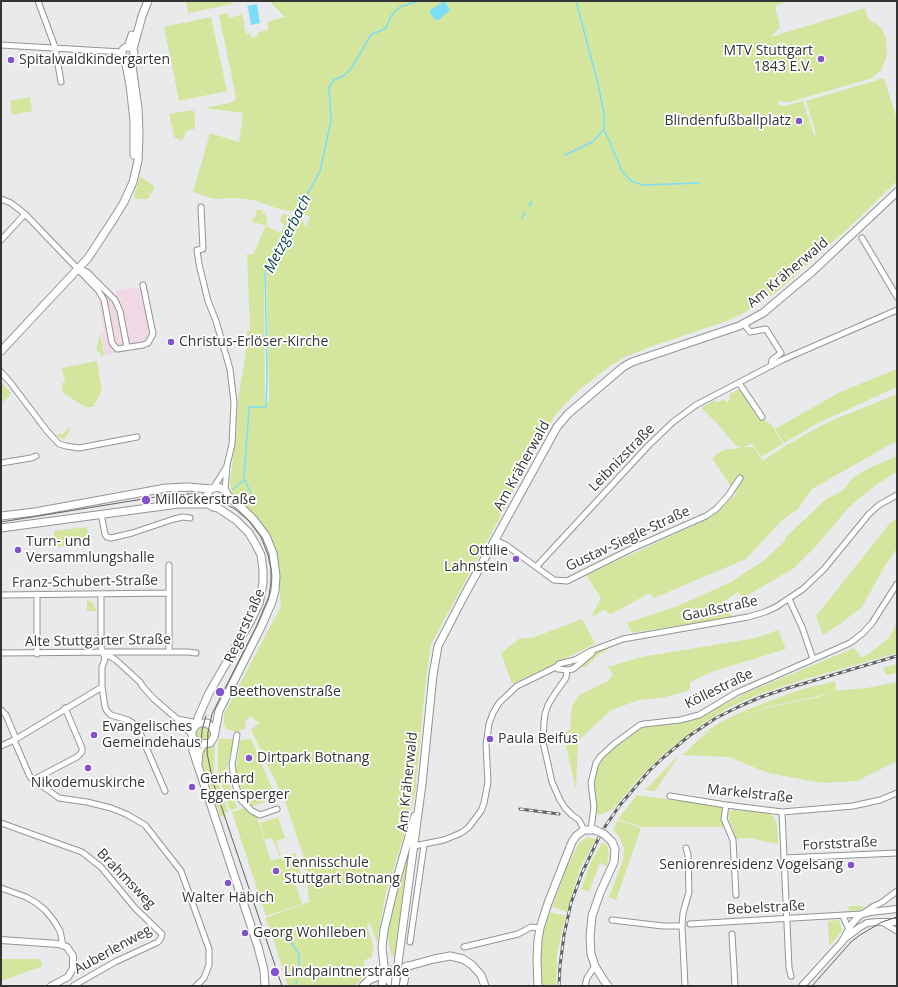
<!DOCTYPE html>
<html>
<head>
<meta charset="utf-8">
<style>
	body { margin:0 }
	#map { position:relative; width:898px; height:987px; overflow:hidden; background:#eaeaed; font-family:"Open Sans",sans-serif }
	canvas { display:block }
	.frame { position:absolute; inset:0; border:2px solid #343435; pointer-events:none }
</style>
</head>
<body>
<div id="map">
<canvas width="898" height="987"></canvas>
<div class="frame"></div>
</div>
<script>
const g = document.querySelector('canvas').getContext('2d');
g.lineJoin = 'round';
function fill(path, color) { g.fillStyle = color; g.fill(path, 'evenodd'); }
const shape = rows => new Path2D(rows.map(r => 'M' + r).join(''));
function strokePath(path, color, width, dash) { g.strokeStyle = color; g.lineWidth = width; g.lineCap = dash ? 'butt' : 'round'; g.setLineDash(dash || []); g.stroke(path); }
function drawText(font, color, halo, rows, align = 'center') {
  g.font = font + ' "Open Sans",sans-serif'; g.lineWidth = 3.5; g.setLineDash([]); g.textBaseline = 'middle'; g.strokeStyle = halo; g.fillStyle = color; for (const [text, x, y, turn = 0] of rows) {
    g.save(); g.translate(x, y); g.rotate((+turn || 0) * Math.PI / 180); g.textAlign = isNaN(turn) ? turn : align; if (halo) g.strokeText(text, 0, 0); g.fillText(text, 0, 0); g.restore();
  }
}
fill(shape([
	[129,288,148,290,156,334,152,342,146,347,105,355,101,333,104,332,99,302,116,296,116,291]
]), '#f0d9e5');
fill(shape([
	[186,1,233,1,233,4,188,13],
	[269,1,382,1,386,3,386,1,790,1,775,6,780,27,771,37,865,8,868,19,878,25,883,31,886,38,887,56,881,70,872,78,804,98,790,102,778,101,780,106,785,106,803,101,814,135,816,134,806,101,884,78,896,116,897,116,897,181,857,220,778,291,744,313,724,322,650,347,625,357,610,366,578,391,555,415,533,453,497,523,431,644,425,689,416,781,417,785,407,826,386,892,377,942,369,922,367,925,374,947,371,958,364,960,366,974,355,986,288,986,272,935,265,918,309,902,305,861,286,804,251,730,259,723,250,716,245,722,246,728,237,732,226,729,224,724,224,714,281,606,277,552,258,518,232,494,230,483,237,427,238,400,247,345,247,331,250,330,247,254,253,254,266,226,257,223,253,223,252,218,256,217,256,210,262,210,263,213,265,214,267,220,266,226,281,233,284,224,280,221,282,214,294,216,264,274,265,402,269,401,266,274,299,216,306,227,310,216,276,208,254,200,234,198,214,199,193,192,210,133,239,142,243,113,205,108,233,102,236,98,219,15,227,13,229,18,240,15,242,13,246,34,250,33,251,38,258,36,257,33,269,29,267,22,285,17],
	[211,17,227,91,179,101,164,27],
	[30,97,32,111,12,115,10,101],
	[193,110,195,115,195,129,190,129,186,132,182,141,174,137,169,114],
	[140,176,155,187,148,199,135,199,134,195],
	[100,334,104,355,101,356,100,353,96,350],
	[97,361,102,390,93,407,85,407,63,393,62,383,65,382,62,368],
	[897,369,897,387,820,422,784,443,775,429,840,392],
	[1,382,11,393,8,398,1,403],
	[739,389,765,421,771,424,783,444,761,457,752,444,742,447,753,447,763,461,785,446,828,422,897,394,897,441,889,445,812,489,798,509,781,521,746,559,654,598,650,593,611,614,604,610,591,617,601,598,586,575,710,518,736,494,712,458,723,450,741,448,735,445,716,422,701,408,715,400,716,403,724,399,726,402,730,400,729,396,730,396,730,394],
	[69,427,70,430,64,440,57,436,58,434,63,434],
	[897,456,897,473,893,474,876,485,849,507,818,544,794,568,743,598,738,592,723,602,732,617,632,633,627,623,680,605,731,582,763,561,786,540,785,538,825,500,842,491,854,477,869,468],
	[897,518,897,548,885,566,862,607,844,621,823,635,816,616,890,523],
	[87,527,89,543,56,547,54,531],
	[87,600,93,603,96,611,87,611],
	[582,619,595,644,512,684,501,653,520,638,532,638],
	[897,622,897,653,796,682,757,695,728,708,701,725,666,752,640,777,613,809,600,815,596,813,593,784,597,763,615,746,641,727,694,720,748,692,854,648,861,657,867,655,889,638],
	[778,630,786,649,714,671,690,682,690,690,662,698,639,700,611,710,578,741,576,790,564,737,570,728,572,706,579,695,608,681,613,675,608,667,641,657,756,638],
	[608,647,609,649,600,654,584,668,582,666,595,653],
	[897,664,897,673,886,675,883,668],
	[835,681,836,690,818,696,767,707,731,722,766,708,818,697,834,691,867,688,897,682,897,761,857,781,822,783,768,773,729,757,683,755,700,738,716,729,698,737,721,722,746,710,799,690],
	'196 734a8 8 0 1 1 16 0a8 8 0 1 1-16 0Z',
	[222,738,234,740,232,756,229,757,227,769,230,788,237,808,230,810,218,773,218,743,220,739],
	[251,739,276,798,250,807,244,798,235,777,240,740],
	[215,743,214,772,228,811,225,813,226,817,220,816,206,773,203,774,201,764,203,751],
	[680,754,655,791,645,790],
	[637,795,723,807,721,818,724,827,642,827,618,819],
	[247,807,250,815,256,814,271,861,295,853,304,882,296,885,302,904,266,916,232,812],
	[734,810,761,812,772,815,776,821,777,825,778,844,749,838,736,839,728,814,730,811],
	[278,817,285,838,276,841,281,856,279,856,276,846,271,838,265,840,260,823],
	[618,820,641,828,616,900,609,897,623,860,624,849,619,836,613,830],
	[587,837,596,839,580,868,567,912,552,907,567,867,578,844],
	[602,843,607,845,608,849,609,854,607,866,600,863,589,892,581,889,591,862],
	[404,862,408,862,395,957,391,955,387,931],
	[849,906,863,906,864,907,860,910,848,911],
	[549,912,566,916,562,929,557,955,556,986,541,986,540,944],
	[839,920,842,931,829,946,828,921],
	[1,959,40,959,43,966,1,981]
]), '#d4e69d');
fill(shape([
	[445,1,450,10,439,20,435,20,430,13,430,10],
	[257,4,260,23,251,25,248,8,247,6]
]), '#7cddf6');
strokePath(shape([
	[576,1,598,84,604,113,604,130,609,140,622,171,631,181,643,185,699,183],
	[565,155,592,142,604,130],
	[529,206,532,201],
	[522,218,525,213],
	[233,489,244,480],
	[251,493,244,479,249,407,266,407,267,373,265,273,320,171,331,121,329,87,334,80,343,76,351,69,371,35,386,28,391,16,400,7,418,1],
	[291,942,299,954,299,970],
	[295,986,297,980]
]), '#7cddf6', 1.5);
const minor = shape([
	[38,1,55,47,61,82],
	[1,45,122,52],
	[1,199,11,203,25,214,98,290,104,300,112,343,117,349,143,345,148,343,153,334,143,285],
	[201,207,203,249,197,250,199,264,208,301,216,321,230,369,234,402,232,444,227,465,225,490],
	[862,238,897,297],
	[1,240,25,214],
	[78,268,87,272,115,300,120,311,127,347],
	[744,324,750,332,766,329,781,353,772,360,771,366],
	[1,372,10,382,47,431,59,444,66,446,79,448,137,437],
	[739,383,762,417],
	[1,463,31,458,36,456],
	[214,487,227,466],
	[101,514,105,534,107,537,111,538,132,533,174,519,183,517,190,518],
	[495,540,506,545,554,580,567,581,631,549,706,516,716,509,728,496,740,478],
	[536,567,648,446,673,422,696,405,782,360,897,310],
	[101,594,101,647,105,659,102,667,102,687,105,707,107,711,111,715,128,720,137,726,165,791],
	[1,595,169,593],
	[789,599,802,627,813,659],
	[169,652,169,565],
	[1,653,116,652,188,652,196,653],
	[104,653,116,660,140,682,143,687,154,699,176,718,192,735],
	[37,654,37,594],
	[556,667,558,669,567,670,573,669,592,653],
	[567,670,566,678,556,692,548,705,545,714,544,722,543,742,552,782,560,800,565,808,572,815,579,820,584,830],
	[1,710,6,715,16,739],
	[177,719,193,722,196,725],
	[237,735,232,765,235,784,241,800,252,811,260,815,277,809],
	[14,740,30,777,59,798,87,802,111,808,126,814,145,825,181,871,209,949,209,965,204,978,196,986],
	[1,746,16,739,102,687],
	[33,780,77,757,82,752,82,748,65,708],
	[670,796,726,805,782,812,853,806,880,800,897,793],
	[726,805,724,819,733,840,736,895],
	[782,812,789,968,791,976],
	[1,823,82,852,101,867,135,908,162,934,161,938,158,942,115,962,73,986],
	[591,829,594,807,591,783,596,763,601,756,614,744,640,725,644,724,680,720,699,715,736,693,850,643,863,633,872,623,897,584],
	[414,846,444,840,461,833,468,828,481,811,484,803,488,782,486,745,489,724,493,713,499,703,517,686,556,667,559,664,575,660,591,651,623,639,748,617,765,612,776,607,803,589,824,569,869,514,879,505,897,495],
	[784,858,897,853],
	[1,888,26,897,35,902,45,910,54,921,60,931,63,945],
	[843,916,850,932],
	[612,920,663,926,682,926],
	[882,922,897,931],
	[690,924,862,914,874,906,881,903,897,891],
	[732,934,735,986],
	[410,942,424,845],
	[464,947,518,934,531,927,540,928],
	[585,986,587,978,595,966],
	[685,986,682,926,683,913,689,892,688,855,686,848]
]);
const tertiary = shape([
	[844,939,860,927,867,923,878,922,897,922],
	[1,940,59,944,67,947,73,956,73,968,68,977,51,986],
	[802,986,842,942,851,925,857,918,862,914,870,912,897,909]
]);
const secondary = shape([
	'122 53a6 6 0 1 1 12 0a6 6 0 1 1-12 0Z',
	[128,47,132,35],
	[133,49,142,16,148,1],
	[125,59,130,85,134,120,134,155],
	[1,351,88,258,113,220,124,202,133,182,138,161,139,134,138,108,131,59],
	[1,516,35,512,166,488,188,487,210,489,218,487,225,490,228,496,243,509,254,520,266,536,273,553,276,576,275,591,272,602,261,627,219,711,214,737,210,743,203,744,198,743,193,738],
	[1,528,178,504,208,504],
	[197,724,198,718,209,693,250,622,259,604,263,583,263,570,261,555,256,545,249,533,236,520,218,508,213,507,208,504,207,495,210,489],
	[214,731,212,727,207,723,200,723,196,725,192,731,193,751,258,947,264,970,265,986],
	[198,763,199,752,203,744],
	[404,918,422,784,433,675,438,646,464,596,557,427,568,414,623,367,632,362,739,326,763,313,814,270,897,192],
	[383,974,394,986],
	[363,986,369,980,394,970,434,959,450,956,463,959,472,965,481,975,485,986],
	[382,986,384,965,382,947,384,930,393,892,415,816],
	[403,986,407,966],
	[538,986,537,960,538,940,540,928,548,903,572,842,576,836,584,830,595,830],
	[608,986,603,979,595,966,591,954,590,937,592,916,600,893,614,862,615,849,612,842]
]);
strokePath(minor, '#949496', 7);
strokePath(tertiary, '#949496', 8);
strokePath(secondary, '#949496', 9);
strokePath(minor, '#fff', 5);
strokePath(tertiary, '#fff', 6);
strokePath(secondary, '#fff', 7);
strokePath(shape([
	[1,522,174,494,194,494,214,498,235,509,249,521,261,537,268,555,271,569,271,582,269,596,257,625,212,714,208,732,207,753,213,782,282,986],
	[201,748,202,730,206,716],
	[812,986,851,942,860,935,882,922,897,917]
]), '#636364', 1);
const rail = shape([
	[520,809,559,814],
	[559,986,560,966,564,935,571,903,582,873,602,831,620,805,649,771,664,757,689,736,716,718,738,707,761,697,785,689,897,656]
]);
strokePath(rail, '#636364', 3);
strokePath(rail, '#fff', 1.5, [4.5]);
const secondaryBridge = shape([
	[595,830,604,834,612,842],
	[395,986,404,918]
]);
strokePath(secondaryBridge, '#949496', 9, []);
strokePath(secondaryBridge, '#fff', 7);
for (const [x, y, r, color] of [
	[821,59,4,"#8353cc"],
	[11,60,4,"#8353cc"],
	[799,121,4,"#8353cc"],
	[171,342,4,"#8353cc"],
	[146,500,5,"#8353cc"],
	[18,550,4,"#8353cc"],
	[516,559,4,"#8353cc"],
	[220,692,5,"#8353cc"],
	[94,735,4,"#8353cc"],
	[490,739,4,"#8353cc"],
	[249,758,4,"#8353cc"],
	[88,768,4,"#8353cc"],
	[192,787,4,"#8353cc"],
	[851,865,4,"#8353cc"],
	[276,871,4,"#8353cc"],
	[228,883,4,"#8353cc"],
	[245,933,4,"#8353cc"],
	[275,972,5,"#8353cc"]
]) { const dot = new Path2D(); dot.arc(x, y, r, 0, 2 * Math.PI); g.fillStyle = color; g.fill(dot); strokePath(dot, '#fff', 1.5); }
drawText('14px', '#343435', '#fff', [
	["MTV Stuttgart",813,51,"right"],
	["1843 E.V.",813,67,"right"],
	["Spitalwaldkindergarten",19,60],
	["Blindenfußballplatz",791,121,"right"],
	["Christus-Erlöser-Kirche",179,342],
	["Millöckerstraße",155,500],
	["Turn- und",26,542],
	["Versammlungshalle",26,558],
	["Ottilie",508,551,"right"],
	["Lahnstein",508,567,"right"],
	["Beethovenstraße",229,692],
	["Evangelisches",102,727],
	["Gemeindehaus",102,743],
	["Paula Beifus",498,739],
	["Dirtpark Botnang",257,758],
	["Gerhard",200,779],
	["Eggensperger",200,795],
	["Nikodemuskirche",88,783,"center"],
	["Tennisschule",284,863],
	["Stuttgart Botnang",284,879],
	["Seniorenresidenz Vogelsang",843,865,"right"],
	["Walter Häbich",228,898,"center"],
	["Georg Wohlleben",253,933],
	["Lindpaintnerstraße",284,972]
], 'left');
drawText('14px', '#343435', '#fff', [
	["Am Kräherwald",788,273,-40],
	["Leibnizstraße",622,458,-46],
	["Am Kräherwald",522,466,-61],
	["Gustav-Siegle-Straße",628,539,-25],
	["Franz-Schubert-Straße",85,582,-1],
	["Gaußstraße",720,609,-12],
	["Regerstraße",245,626,-66],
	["Alte Stuttgarter Straße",98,641,-1],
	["Köllestraße",719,689,-26],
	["Am Kräherwald",408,782,-84],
	["Markelstraße",750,794,6],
	["Forststraße",840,844,-3],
	["Brahmsweg",126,879,46],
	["Bebelstraße",766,908,-3],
	["Auberlenweg",113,950,-29]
]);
drawText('italic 15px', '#003e4a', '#fff', [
	["Metzgerbach",288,234,-63]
]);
</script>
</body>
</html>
